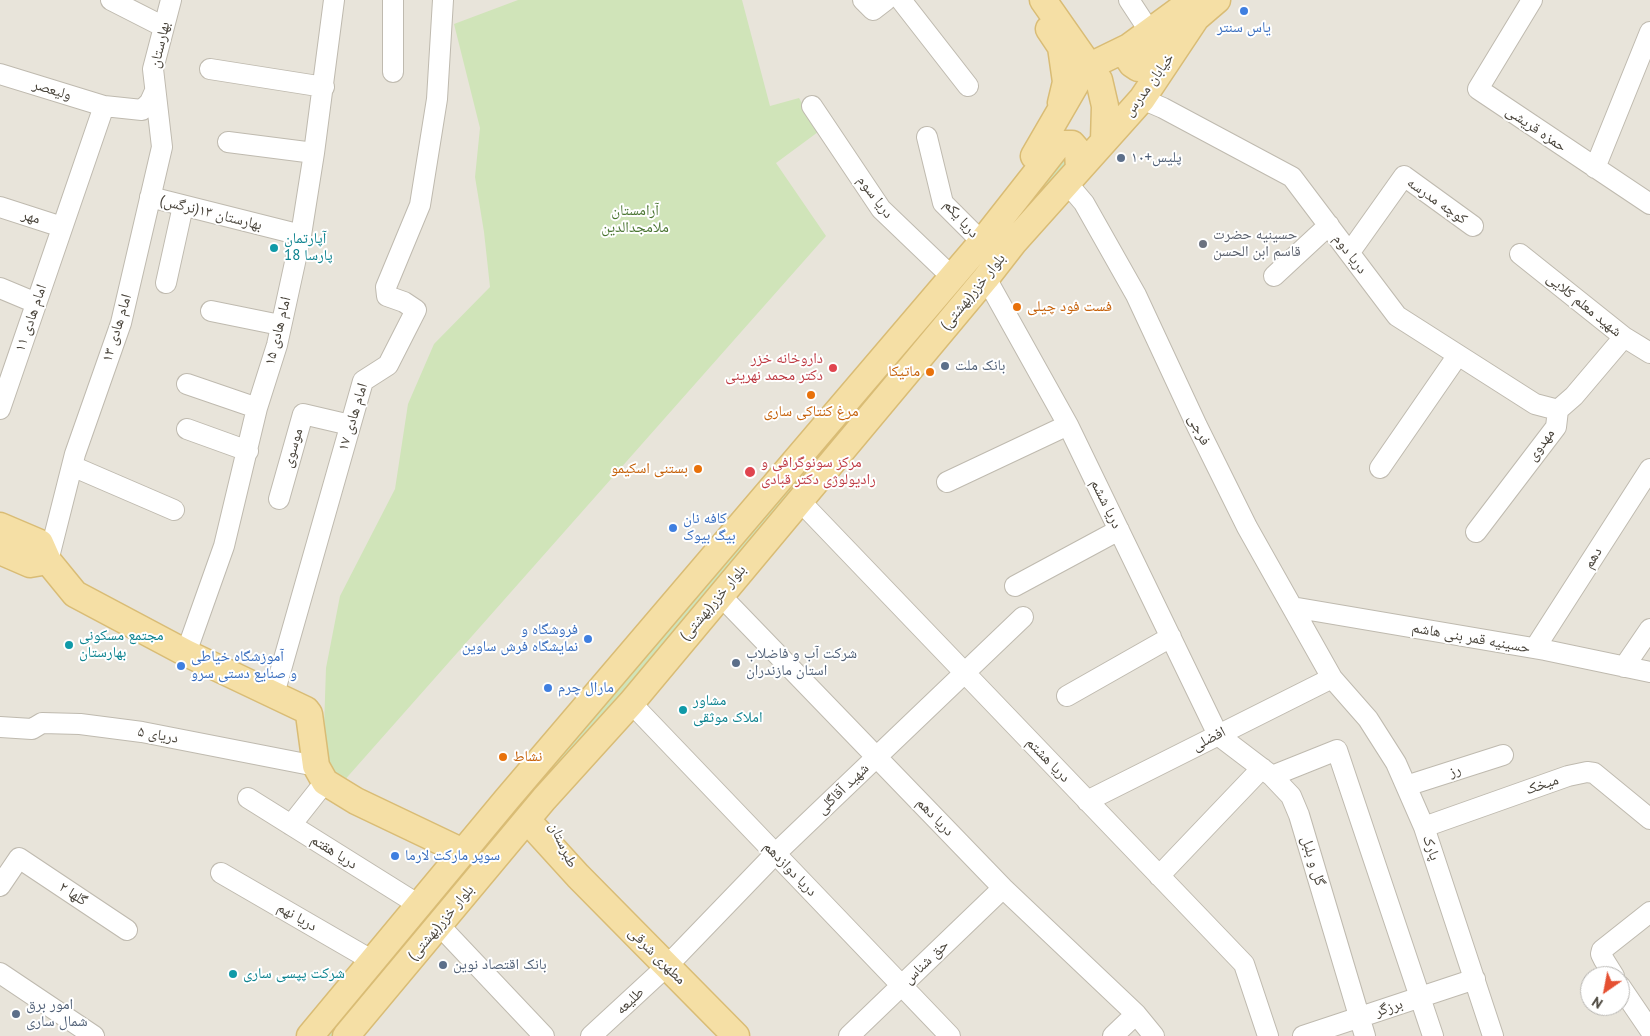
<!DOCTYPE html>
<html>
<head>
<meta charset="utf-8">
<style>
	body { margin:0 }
	#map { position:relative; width:1650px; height:1036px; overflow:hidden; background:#f4f2ec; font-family:"PT Sans",sans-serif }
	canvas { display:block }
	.north { position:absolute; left:1580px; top:966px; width:50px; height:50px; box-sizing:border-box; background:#fff; border:1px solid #b6b4b0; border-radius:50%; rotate:213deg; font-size:14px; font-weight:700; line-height:20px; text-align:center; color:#48433a }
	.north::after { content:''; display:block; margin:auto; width:18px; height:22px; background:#e55032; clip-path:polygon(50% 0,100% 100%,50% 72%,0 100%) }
</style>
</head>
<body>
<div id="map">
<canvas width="1650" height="1036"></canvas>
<div class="north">N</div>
</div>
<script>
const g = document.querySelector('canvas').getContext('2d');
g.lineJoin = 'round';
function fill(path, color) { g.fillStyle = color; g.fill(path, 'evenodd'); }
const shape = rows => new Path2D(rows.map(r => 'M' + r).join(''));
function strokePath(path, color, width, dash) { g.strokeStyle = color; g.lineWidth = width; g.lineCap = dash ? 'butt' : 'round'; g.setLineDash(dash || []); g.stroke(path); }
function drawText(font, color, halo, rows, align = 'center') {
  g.font = font + ' "PT Sans","Noto Naskh Arabic",sans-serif'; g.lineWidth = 4; g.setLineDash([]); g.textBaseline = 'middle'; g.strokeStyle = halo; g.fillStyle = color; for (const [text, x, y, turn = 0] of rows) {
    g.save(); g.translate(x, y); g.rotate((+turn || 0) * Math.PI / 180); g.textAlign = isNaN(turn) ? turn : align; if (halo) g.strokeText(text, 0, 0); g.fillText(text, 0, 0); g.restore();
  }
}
fill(shape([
	[0,0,1650,0,1650,1036,0,1036],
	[1590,976,1620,976,1620,1006,1590,1006]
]), '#e8e4da');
fill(shape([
	[518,0,742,0,770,106,799,98,818,132,776,163,826,236,342,783,323,757,326,668,340,596,395,489,408,404,434,344,490,287,484,232,475,177,480,128,454,24],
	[1064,153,1070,160,532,800,528,802,554,760],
	[511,812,516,814,516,817,333,1036,324,1036]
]), '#d0e4b9');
const minor = shape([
	[111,0,164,27],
	[393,0,393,72],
	[863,0,873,10,886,0],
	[901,0,968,86],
	[1129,0,1150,32],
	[1532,0,1478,89,1650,204],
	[210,69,324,87],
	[0,74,104,106],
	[1142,99,1163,108,1292,177,1397,316,1535,404,1558,410],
	[812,106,881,209,952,277],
	[927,137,943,203,982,242],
	[228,142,314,153],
	[1595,168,1650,32],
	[1067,183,1084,203,1136,295,1197,426,1247,527,1332,678,1368,719,1396,763,1424,827,1493,1036],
	[150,197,301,235],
	[0,207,62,227],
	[1350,252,1404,176,1473,226],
	[1520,254,1624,337,1650,353],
	[1274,276,1329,225],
	[986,278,1068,425,1218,735,1272,776,1291,796,1299,815,1365,1036],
	[166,283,183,206],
	[0,288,36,303],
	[211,311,280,325],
	[187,384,257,408],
	[0,409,104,106,142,110,150,102,155,91],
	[187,429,248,451],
	[72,466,174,510],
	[1380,468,1458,355],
	[947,482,1068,425],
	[279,499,303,414,350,425],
	[799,500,1244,964,1268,1036],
	[1476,532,1556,427,1558,410,1574,396,1624,337],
	[48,561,75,454,121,323,162,147,153,69,171,0],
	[1015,586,1119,530],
	[720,595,1003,888,1136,1014,1154,1036],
	[1292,607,1545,650,1650,672],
	[1535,648,1650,469],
	[186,653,224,546,257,408,277,345,301,235,314,153,334,0],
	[1624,667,1650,629],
	[274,694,363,381,388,365,416,310,404,302,387,296,386,287,420,205,437,99,443,0],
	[1067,696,1171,637],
	[631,703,950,1036],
	[0,727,32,729,42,723,80,724,142,732,316,766],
	[1272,776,1337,750,1433,1036],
	[1406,786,1503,755],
	[248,798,419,905],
	[1087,801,1332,678],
	[291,825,325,782],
	[1424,827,1568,776,1587,772,1594,773,1650,819],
	[221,873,373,961],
	[1159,876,1262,768],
	[0,886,19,858,127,930],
	[439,925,544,1036],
	[0,973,94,1036],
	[1614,976,1604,960,1601,954,1602,950,1650,912],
	[1620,986,1650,1030],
	[591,1036,668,965,775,854,1023,617],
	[849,1036,1003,888],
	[1113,1036,1136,1014],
	[1303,1036,1475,979]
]);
const major = shape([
	[1043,0,1099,80,1105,106,1104,141],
	[1049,29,1061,47,1066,82,1061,103],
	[1129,47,1128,58,1132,64,1138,68,1146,68,1166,45],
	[1034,156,1081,75,1090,66,1129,47,1193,0],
	[0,526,40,543,48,561,75,594,186,653,306,710,309,714,316,766,325,782,356,801,463,852],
	[0,551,30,564,48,561],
	[527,820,578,876,736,1036],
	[310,1036,507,799,982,242,1059,144,1072,144,1078,151,1079,169],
	[346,1036,544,799,631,703,986,278,1014,242,1142,99,1196,18,1217,0]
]);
strokePath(minor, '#bfbaaf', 22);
strokePath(major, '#d9bc75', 29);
strokePath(minor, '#fff', 20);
strokePath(major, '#f5dfa5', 26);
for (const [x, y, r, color] of [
	[1244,11,5,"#3f7fe0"],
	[1121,158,5,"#5c6f8a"],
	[1203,244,5,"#6b7280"],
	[274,248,5,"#0f9aa8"],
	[1017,307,5,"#e8710a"],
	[945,366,5,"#5c6f8a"],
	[833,368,5,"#e0444e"],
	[930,372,5,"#e8710a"],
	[811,395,5,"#e8710a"],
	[698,469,5,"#e8710a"],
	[750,472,6,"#e0444e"],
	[673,528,5,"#3f7fe0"],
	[588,639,5,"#3f7fe0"],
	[69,645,5,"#0f9aa8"],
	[736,663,5,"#5c6f8a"],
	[181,666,5,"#3f7fe0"],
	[548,688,5,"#3f7fe0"],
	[683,710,5,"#0f9aa8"],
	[503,757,5,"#e8710a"],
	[395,856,5,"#3f7fe0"],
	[443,965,5,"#5c6f8a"],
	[233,974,5,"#0f9aa8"],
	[16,1014,5,"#5c6f8a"]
]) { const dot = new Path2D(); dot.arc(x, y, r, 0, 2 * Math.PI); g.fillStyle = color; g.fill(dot); strokePath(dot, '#fff', 2); }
drawText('15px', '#366cbe', '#fff', [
	["یاس سنتر",1244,28,"center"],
	["کافه نان",683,519],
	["بیگ بیوک",683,536],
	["فروشگاه و",578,630,"right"],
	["نمایشگاه فرش ساوین",578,647,"right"],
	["آموزشگاه خیاطی",191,657],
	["و صنایع دستی سرو",191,674],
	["مارال چرم",558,688],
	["سوپر مارکت لارما",405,856]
], 'left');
drawText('15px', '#48433a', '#fff', [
	["بهارستان",160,45,-77],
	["خیابان مدرس",1149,85,-54],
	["ولیعصر",52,90,17],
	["حمزه قریشی",1536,129,34],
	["دریا سوم",875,197,53],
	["کوچه مدرسه",1437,201,35],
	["بهارستان ۱۳(نرگس)",211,213,14],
	["مهر",31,217,17],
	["دریا یکم",961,219,49],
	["دریا دوم",1350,254,53],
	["بلوار خزر(بهشتی)",973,292,-51],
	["شهید معلم کلایی",1584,305,39],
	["امام هادی ١۱",31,318,-71],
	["امام هادی ١٣",117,328,-73],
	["امام هادی ۱۵",278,331,-76],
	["امام هادی ۱۷",353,417,-73],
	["فرجی",1199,430,64],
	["مهدوی",1541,445,-54],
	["موسوی",293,448,-74],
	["دریا ششم",1106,504,64],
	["دهم",1593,558,-58],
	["بلوار خزر(بهشتی)",713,603,-50],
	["حسینیه قمر بنی هاشم",1471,638,10],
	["دریای ۵",158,735,10],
	["افضلی",1209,739,-27],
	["دریا هشتم",1048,760,46],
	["رز",1455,771,-18],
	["میخک",1542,785,-19],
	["شهید آقاگلی",843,789,-44],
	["دریا دهم",935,817,46],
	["طبرستان",563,845,65],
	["پارک",1431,848,71],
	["دریا هقتم",334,852,32],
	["گل و بلبل",1313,861,73],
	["دریا دوازدهم",790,869,46],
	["گلها ۲",73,894,34],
	["دریا نهم",297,917,30],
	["بلوار خزر(بهشتی)",441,923,-50],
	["مطهری شرقی",657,956,45],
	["حق شناس",926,962,-44],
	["طلیعه",630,1001,-43],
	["برزگر",1389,1008,-18]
]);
drawText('15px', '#4e5e75', '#fff', [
	["پلیس+١٠",1131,158],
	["بانک ملت",955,366],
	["شرکت آب و فاضلاب",746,654],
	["استان مازندران",746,671],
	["بانک اقتصاد نوین",453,965],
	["امور برق",26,1005],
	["شمال ساری",26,1022]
], 'left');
drawText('15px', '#4a7532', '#fff', [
	["آرامستان",635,211],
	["ملامجدالدین",635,228]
]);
drawText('15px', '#5b616d', '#fff', [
	["حسینیه حضرت",1213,235],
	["قاسم ابن الحسن",1213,252]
], 'left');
drawText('15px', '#0d838f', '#fff', [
	["آپارتمان",284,239],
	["پارسا 18",284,256],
	["مجتمع مسکونی",79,636],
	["بهارستان",79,653],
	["مشاور",693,701],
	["املاک موثقی",693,718],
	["شرکت پپسی ساری",243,974]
], 'left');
drawText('15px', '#c56008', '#fff', [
	["فست فود چیلی",1027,307],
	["ماتیکا",920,372,"right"],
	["مرغ کنتاکی ساری",811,412,"center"],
	["بستنی اسکیمو",688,469,"right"],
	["نشاط",513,757]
], 'left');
drawText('15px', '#be3a42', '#fff', [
	["داروخانه خزر",823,359],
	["دکتر محمد نهرینی",823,376],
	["مركز سونوگرافی و",761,463,"left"],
	["راديولوژی دكتر قبادی",761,480,"left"]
], 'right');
</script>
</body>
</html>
